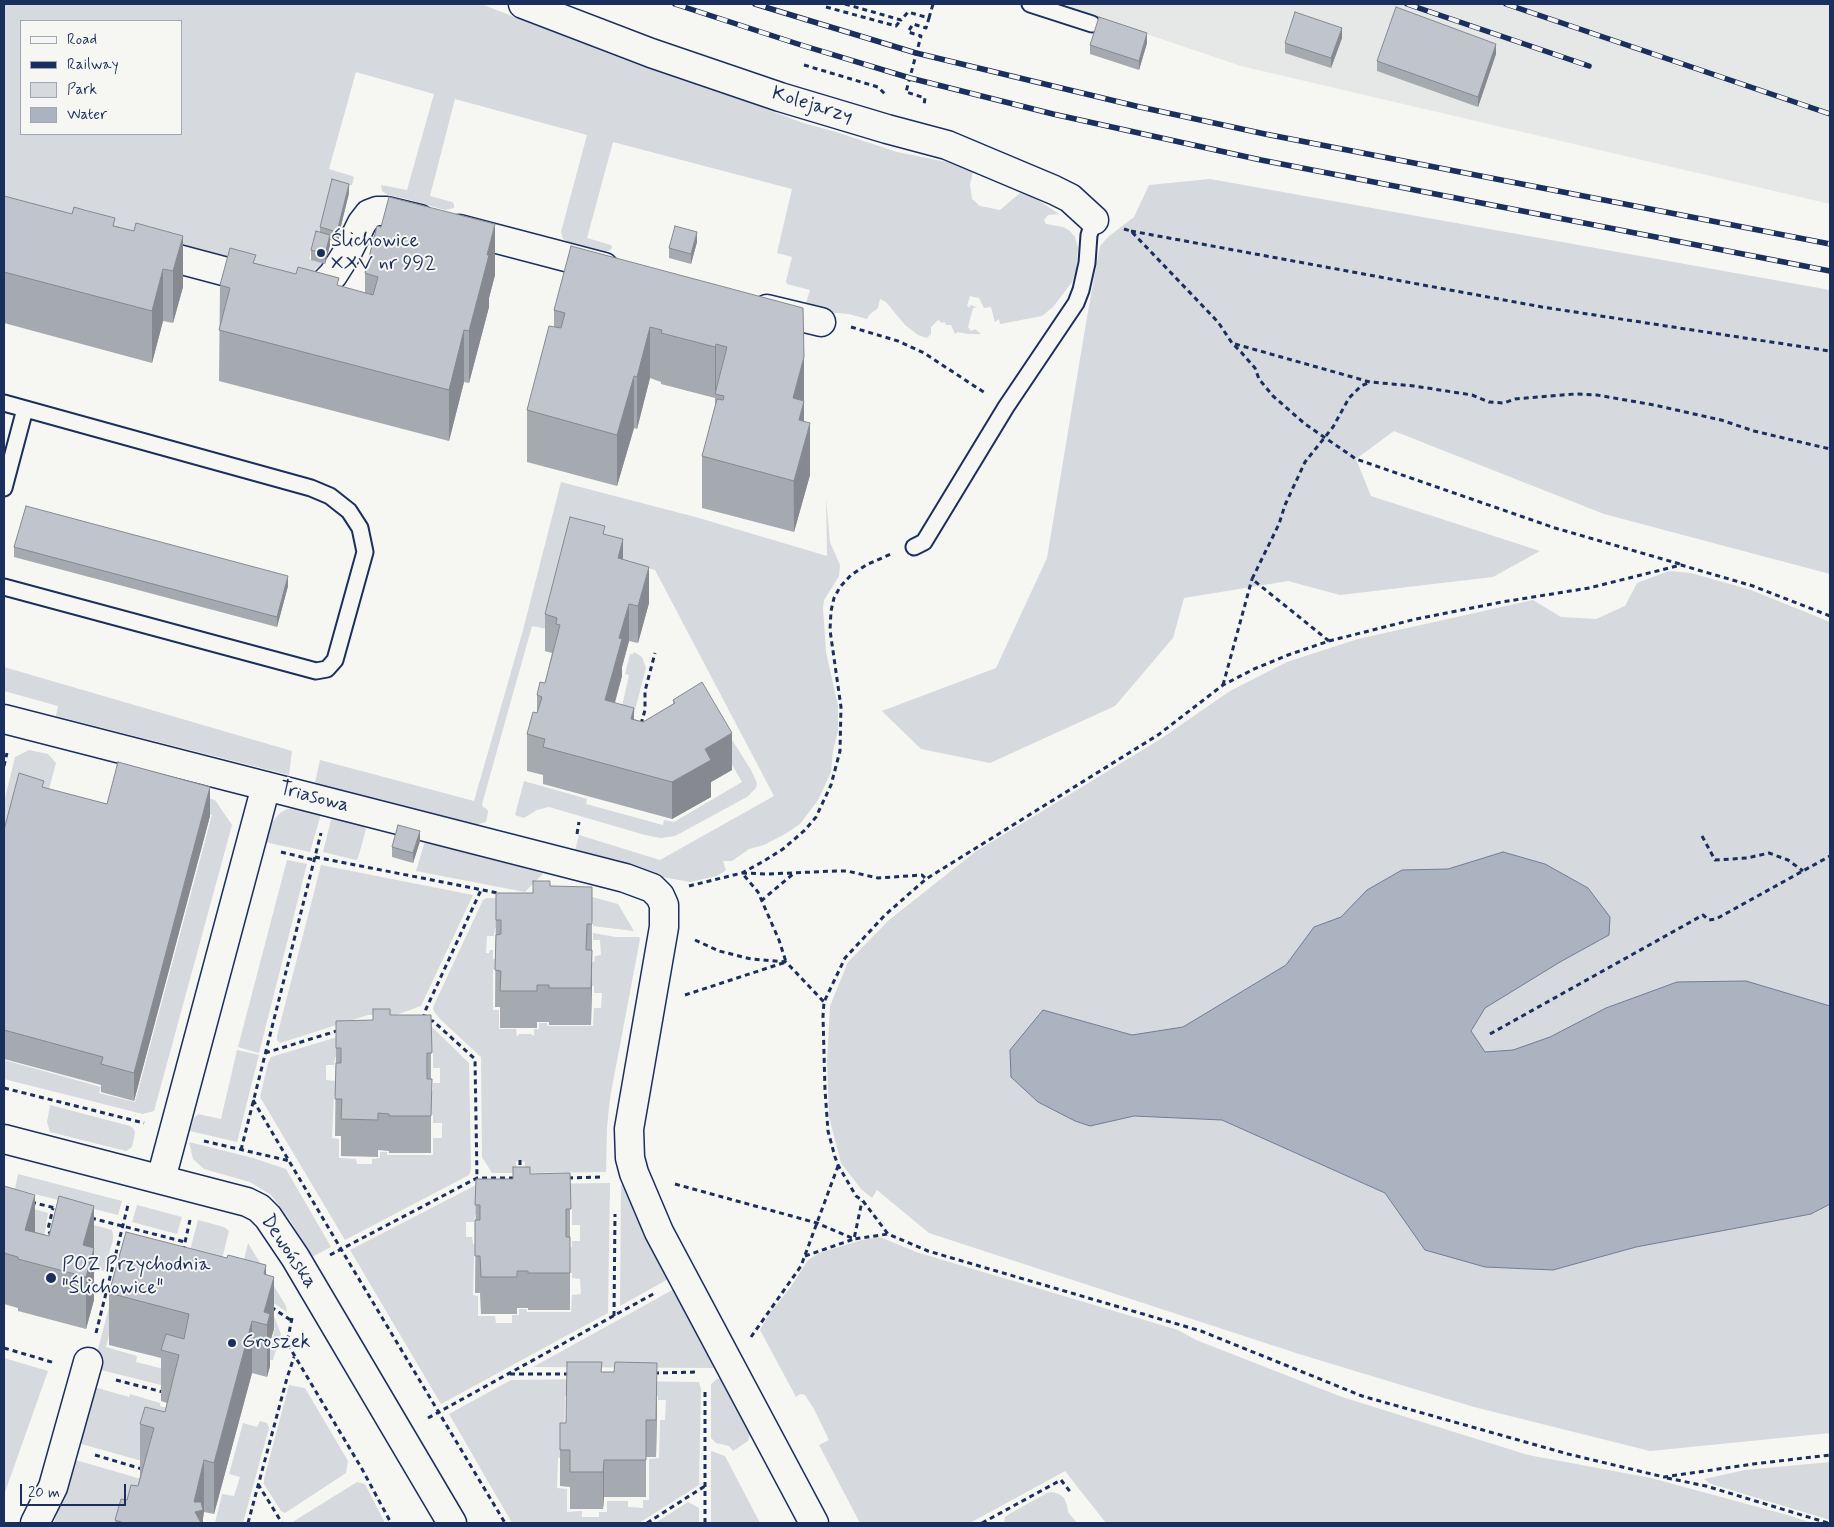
<!DOCTYPE html>
<html>
<head>
<meta charset="utf-8">
<style>
	body { margin:0 }
	#map { position:relative; width:1834px; height:1527px; overflow:hidden; background:#f6f6f2; font-family:Mynerve,sans-serif }
	canvas { display:block }
	.frame { position:absolute; inset:0; border:5px solid #1b2f5e; pointer-events:none }
	.legend { position:absolute; left:20px; top:20px; width:162px; height:115px; box-sizing:border-box; background:#f6f6f2; border:1px solid #9ea6b7; margin:0; padding:6px 9px; list-style:none; font-size:15px; color:#1b2f5e }
	.legend li { display:flex; align-items:center; gap:10px; height:25px }
	.legend b { width:25px; border:1px solid #9ea6b7 }
	.scale { position:absolute; left:20px; top:1484px; width:106px; height:22px; box-sizing:border-box; border:2px solid #1b2f5e; border-top:0; padding-left:6px; font-size:15px; line-height:18px; white-space:nowrap; color:#1b2f5e; -webkit-text-stroke:4px #f6f6f2; paint-order:stroke }
</style>
</head>
<body>
<div id="map">
<canvas width="1834" height="1527"></canvas>
<div class="frame"></div>
<ul class="legend">
<li><b style="height:6px;background:#f6f6f2"></b>Road</li>
<li><b style="height:6px;background:#1b2f5e"></b>Railway</li>
<li><b style="height:14px;background:#d6d9dd"></b>Park</li>
<li><b style="height:14px;background:#abb2c0"></b>Water</li>
</ul>
<div class="scale">20 m</div>
</div>
<script>
const g = document.querySelector('canvas').getContext('2d');
g.lineJoin = 'round';
function fill(path, color) { g.fillStyle = color; g.fill(path, 'evenodd'); }
const shape = rows => new Path2D(rows.map(r => 'M' + r).join(''));
function strokePath(path, color, width, dash) { g.strokeStyle = color; g.lineWidth = width; g.lineCap = dash ? 'butt' : 'round'; g.setLineDash(dash || []); g.stroke(path); }
function drawText(font, color, halo, rows, align = 'center') {
  g.font = font + ' Mynerve,sans-serif'; g.lineWidth = 4; g.setLineDash([]); g.textBaseline = 'middle'; g.strokeStyle = halo; g.fillStyle = color; for (const [text, x, y, turn = 0] of rows) {
    g.save(); g.translate(x, y); g.rotate((+turn || 0) * Math.PI / 180); g.textAlign = isNaN(turn) ? turn : align; if (halo) g.strokeText(text, 0, 0); g.fillText(text, 0, 0); g.restore();
  }
}
fill(shape([
	[1058,4,1830,4,1830,204,1241,66]
]), '#e6e7e7');
fill(shape([
	[4,4,481,4,633,63,737,98,803,123,836,132,897,152,947,162,973,172,970,184,972,199,980,206,1000,210,1020,193,1035,198,1059,214,1048,215,1044,220,1046,224,1063,227,1070,231,1075,237,1078,248,1076,270,1072,282,1053,307,1042,316,1000,324,999,319,995,322,991,307,984,308,979,298,970,296,967,306,970,307,970,305,977,307,973,308,968,327,971,331,975,329,981,334,968,334,958,332,955,334,951,325,946,325,945,322,942,323,938,320,931,327,931,334,927,338,918,335,905,325,886,302,880,299,878,308,869,315,867,319,849,314,825,312,805,306,810,290,787,284,786,281,792,257,777,253,792,189,613,142,587,238,611,245,612,248,609,251,602,252,569,243,563,239,561,232,587,135,455,99,430,196,452,202,454,204,454,208,445,210,403,198,388,195,382,191,381,185,407,190,434,94,356,72,329,169,352,176,354,177,352,185,350,185,349,188,339,185,331,188,319,236,315,235,309,259,325,264,315,269,314,273,301,276,4,197],
	[21,21,181,21,181,134,21,134],
	[1210,179,1830,290,1830,574,1604,514,1394,431,1356,459,1371,496,1540,551,1493,577,1340,595,1288,581,1184,598,1173,638,1115,706,990,763,921,749,882,711,996,668,1047,558,1087,317,1100,246,1108,237,1134,217,1149,185],
	[561,482,699,518,827,556,826,498,830,542,840,565,839,576,824,600,823,608,826,652,838,706,838,731,833,751,831,772,818,800,800,824,785,834,764,845,749,849,732,861,723,861,726,870,717,876,690,882,651,875,574,855,579,835,660,860,774,796,655,570,575,549,552,630,532,626,482,804,483,807,487,809,488,812,486,822,471,826,314,787,320,760,474,801,523,630],
	[1669,571,1691,573,1751,590,1830,622,1830,1433,1650,1451,1474,1407,1299,1354,929,1233,877,1190,872,1198,861,1189,841,1163,829,1117,827,1061,830,1006,848,962,889,920,975,852,1159,740,1230,691,1287,662,1358,639,1533,600,1561,617,1596,619,1625,606,1637,583],
	[634,652,642,657,646,668,631,725,621,711,629,675,625,674,630,654,633,654],
	[4,667,292,751,289,775,56,716,58,706,4,691],
	[719,719,751,770,757,783,756,788,747,797,675,836,661,838,645,835,549,807,537,810,524,818,515,815,524,781,587,799,586,804,663,825,664,820,674,822,742,782,706,720],
	[29,750,48,754,56,763,44,807,4,853,4,802,15,757],
	[145,781,215,800,232,825,154,1111,143,1114,4,1079,4,1060,101,1087,99,1093,135,1102,212,815,131,792],
	[297,808,321,814,310,852,265,842,269,826,280,813,287,809],
	[335,818,362,825,366,829,358,858,356,860,323,852,331,820],
	[425,841,542,873,543,874,525,892,416,871],
	[287,860,307,864,259,1053,238,1047],
	[321,865,473,895,421,1006,396,1015,368,1015,280,1043,277,1040,277,1036],
	[563,889,618,904,634,931,593,926,593,921,552,921],
	[487,898,496,898,531,928,495,928,494,936,487,936,486,953,489,953,490,950,493,950,493,959,499,959,499,969,493,969,493,1010,499,1010,499,1029,516,1029,517,1037,519,1034,531,1034,534,1036,534,1029,539,1029,539,1023,547,1023,548,1026,593,1026,594,1008,601,1008,602,993,594,993,594,986,588,986,589,962,594,962,595,956,601,955,600,940,593,940,593,933,616,937,639,937,640,939,610,1098,607,1128,606,1172,525,1173,525,1162,519,1160,516,1162,516,1173,492,1173,482,1157,481,1057,440,1019,435,1013,433,1009,434,1005,483,900],
	[431,1026,469,1063,471,1169,469,1175,345,1240,260,1097,268,1063,271,1057,367,1028,371,1056,335,1057,334,1065,326,1065,326,1080,335,1081,335,1087,338,1087,338,1096,334,1096,332,1138,339,1139,339,1158,356,1159,357,1164,372,1164,372,1159,380,1158,380,1152,387,1152,387,1155,433,1155,433,1138,442,1138,442,1123,433,1123,433,1115,428,1115,428,1091,433,1091,433,1083,440,1083,440,1068,433,1068,433,1051,392,1050],
	[237,1050,259,1055,237,1142,190,1131,194,1118,198,1114,221,1119],
	[50,1105,130,1126,134,1129,135,1133,132,1147,126,1151,50,1132,47,1122],
	[189,1142,253,1158,286,1169,331,1247,312,1257,290,1220,271,1195,250,1182,204,1169,193,1159],
	[18,1174,122,1201,118,1215,15,1189],
	[610,1183,608,1313,441,1404,350,1250,476,1185,511,1215,475,1215,474,1222,466,1222,466,1237,472,1237,473,1244,478,1244,478,1255,474,1256,473,1295,478,1296,478,1316,495,1316,496,1323,512,1323,512,1315,519,1315,519,1309,526,1309,527,1312,571,1312,572,1295,581,1294,580,1279,572,1278,572,1273,567,1272,567,1248,572,1247,572,1241,580,1241,580,1225,572,1225,572,1208,532,1209,536,1184],
	[621,1185,622,1185,624,1189,626,1189,670,1278,620,1306],
	[19,1205,48,1213,41,1255],
	[137,1205,182,1217,177,1234,132,1222],
	[57,1215,112,1230,113,1234,113,1240,104,1271,97,1269,100,1256,59,1245],
	[198,1220,224,1227,229,1231,220,1267,188,1258],
	[880,1237,916,1252,1178,1330,1196,1340,1342,1397,1528,1455,1651,1478,1791,1516,1811,1523,1106,1523,1065,1471,970,1523,860,1523,819,1445,829,1440,814,1409,805,1395,800,1394,796,1397,760,1330,769,1314,790,1288,808,1260,819,1253,862,1240],
	[248,1243,286,1306,287,1312,239,1280],
	[116,1281,122,1283,106,1347,137,1356,136,1362,164,1369,165,1386,93,1368],
	[676,1288,718,1366,714,1368,533,1367],
	[269,1311,274,1316,281,1334,273,1360,267,1360,275,1328,268,1324],
	[4,1358,48,1371,4,1495],
	[596,1379,601,1396,565,1396,564,1457,558,1458,557,1488,567,1489,567,1512,582,1511,582,1517,599,1517,599,1512,607,1512,607,1501,628,1501,628,1507,643,1508,643,1500,649,1500,649,1459,659,1458,660,1420,665,1420,666,1400,658,1400,658,1396,619,1395,622,1381,699,1382,701,1389,699,1485,639,1523,512,1523,449,1414,511,1380],
	[717,1379,723,1379,751,1431,748,1441,733,1451,729,1446,716,1443,711,1438,711,1384],
	[289,1385,305,1388,348,1461,346,1473,285,1513,281,1511,264,1484,264,1479],
	[94,1387,129,1397,130,1394,160,1403,160,1406,175,1410,142,1461,78,1443],
	[260,1421,267,1423,269,1428,243,1523,215,1523,222,1494,234,1496,240,1477,229,1474,243,1423,257,1427],
	[711,1451,725,1456,760,1523,711,1523],
	[72,1459,148,1481,138,1523,54,1523],
	[1830,1462,1830,1520,1711,1484,1704,1479,1745,1470],
	[357,1482,365,1484,385,1523,291,1523],
	[1052,1492,1059,1494,1064,1498,1067,1505,1068,1512,1077,1523,1004,1523,1005,1517,1011,1513,1047,1493],
	[688,1502,699,1508,699,1523,655,1523]
]), '#d6d9dd');
const water = shape([
	[1503,852,1545,864,1588,888,1610,917,1609,935,1560,962,1485,1008,1471,1031,1485,1052,1513,1050,1550,1037,1606,1008,1677,982,1746,981,1830,1006,1830,1204,1811,1214,1636,1247,1553,1270,1485,1267,1425,1250,1385,1193,1222,1120,1134,1116,1090,1126,1075,1121,1038,1102,1011,1077,1010,1050,1043,1010,1132,1035,1183,1027,1286,965,1314,927,1341,917,1367,890,1402,870,1448,869,1503,852]
]);
fill(water, '#abb2c0');
strokePath(water, '#717e99', 1);
const lane = shape([
	[1030,4,1092,24],
	[4,403,311,488,330,496,349,511,360,528,365,552,335,660,327,669,316,671,4,587],
	[4,488,25,409],
	[914,547,924,542,1006,407,1076,303,1081,290,1087,263,1089,235,1094,220]
]);
const street = shape([
	[523,4,651,53,780,97,887,129,947,145,1054,190,1070,198,1094,220],
	[459,229,604,267],
	[148,251,261,281],
	[300,290,315,290,324,284,333,275,347,253,362,223,369,214,377,211,387,211,420,219],
	[767,309,821,322],
	[4,719,625,878,652,888,660,896,664,905,664,927,629,1129,630,1158,634,1173,659,1232,814,1523],
	[4,1139,247,1202,259,1208,268,1217,295,1257,452,1523],
	[161,1179,266,786],
	[35,1523,53,1487,88,1362]
]);
strokePath(lane, '#1b2f5e', 19);
strokePath(street, '#1b2f5e', 31);
strokePath(shape([
	[845,4,901,20,908,12,929,18,926,28,913,24,908,32,921,36,906,92,925,98,924,105],
	[826,7,896,26,901,20],
	[929,18,933,4],
	[804,65,878,87,885,94],
	[1124,229,1131,231,1218,322,1232,343,1241,352,1255,368,1259,379,1273,396,1305,424,1356,459,1555,528,1680,564],
	[1131,231,1542,307,1830,351],
	[851,327,898,341,924,353,985,393],
	[1235,344,1370,382,1414,386,1472,395,1489,402,1504,403,1515,399,1575,394,1597,395,1654,405,1721,420,1754,431,1830,449],
	[1830,616,1753,586,1681,565,1589,588,1502,602,1416,619,1329,641,1288,655,1254,669,1223,685,1158,735,926,879,885,915,845,958,824,1002,823,1016,825,1090,828,1131,835,1157,838,1165,856,1196,863,1201,888,1234,928,1251,1201,1331,1362,1396,1568,1454,1664,1477,1753,1464,1830,1455],
	[1329,641,1252,579,1279,524,1285,505,1305,462,1333,427,1349,398,1361,386,1370,382],
	[1223,685,1252,579],
	[641,724,645,710,645,691,655,653],
	[4,766,7,753],
	[577,834,579,822],
	[1702,836,1715,860,1747,858,1769,853,1788,860,1803,871],
	[281,852,314,860],
	[315,857,498,893],
	[742,873,768,874,836,871,847,871,878,878,922,875,926,879],
	[689,886,742,873,764,861,783,849,805,830,816,817,831,785,840,751,841,707,830,630,831,611,834,598,840,587,851,575,866,565,891,554],
	[761,901,793,874],
	[695,940,719,951,751,959,786,962,824,1002],
	[685,995,786,962,779,940,758,892,742,873],
	[423,1019,426,1009,481,890],
	[429,1021,433,1021,475,1059,477,1178],
	[1490,1034,1703,915,1709,920,1716,919,1830,856],
	[265,1053,340,1030],
	[4,1088,144,1123],
	[253,1100,341,1249,505,1523],
	[204,1141,290,1161],
	[241,1150,321,833],
	[520,1160,520,1170],
	[568,1178,602,1177],
	[675,1184,817,1223,854,1239,888,1234],
	[31,1202,59,1209],
	[91,1218,185,1242],
	[51,1236,48,1229,53,1208],
	[183,1251,190,1220],
	[330,1255,477,1178,517,1178],
	[805,1256,854,1239,862,1201],
	[271,1307,292,1321],
	[614,1316,615,1214],
	[292,1318,287,1343,362,1469,391,1523],
	[96,1333,128,1205],
	[751,1337,801,1266,838,1166],
	[4,1348,55,1363],
	[654,1373,698,1372],
	[510,1374,571,1374],
	[116,1380,163,1392],
	[428,1418,655,1293],
	[95,1455,142,1469],
	[1667,1478,1706,1486,1828,1523],
	[258,1484,282,1523],
	[248,1523,287,1378,294,1357],
	[647,1523,705,1486],
	[705,1523,705,1390],
	[982,1523,1061,1480,1072,1494]
]), '#1b2f5e', 3, [5, 4]);
strokePath(lane, '#f6f6f2', 15);
strokePath(street, '#f6f6f2', 28);
const rail = shape([
	[675,4,801,45,910,78,1053,114,1261,160,1830,271],
	[755,4,916,53,1140,107,1265,134,1830,244],
	[1407,4,1589,66],
	[1506,4,1830,114]
]);
strokePath(rail, '#1b2f5e', 5.5);
strokePath(rail, '#f6f6f2', 4, [11]);
fill(shape([
	[1342,38,1331,68,1285,53,1285,43],
	[1147,43,1139,70,1090,54,1090,45],
	[1496,54,1478,107,1377,71,1377,61],
	[349,193,337,242,330,240,330,245,325,264,311,260,311,250,320,232,320,227],
	[4,196,134,231,183,236,183,287,173,323,163,321,152,363,4,323],
	[697,242,691,264,669,258,669,248],
	[256,264,365,293,365,273,495,275,489,298,489,307,469,383,464,382,449,441,219,381,220,285],
	[803,308,804,421,810,475,794,532,702,508,702,456,715,407,715,398,661,384,661,382,650,378,637,429,634,428,617,486,527,462,527,410,554,327,554,310],
	[605,534,623,560,649,603,638,643,629,641,622,667,622,676,615,703,634,719,643,722,673,704,673,700,732,770,711,782,711,797,672,819,543,784,543,775,527,771,527,734,537,713,537,695,545,683,552,653,545,651,545,614],
	[14,547,288,586,277,627,14,557],
	[44,788,107,804,210,816,134,1101,101,1092,101,1085,4,1059,4,830],
	[420,841,413,863,392,857,392,847],
	[592,887,591,1025,549,1025,549,1022,537,1022,537,1028,500,1028,500,1007,495,1007,496,893,533,893],
	[390,1015,431,1015,431,1153,389,1153,389,1151,378,1150,378,1157,341,1156,341,1136,335,1136,336,1048,373,1020],
	[570,1173,570,1310,528,1310,528,1308,517,1308,517,1314,481,1314,480,1293,475,1293,476,1179,513,1179],
	[4,1186,35,1232,49,1236,59,1196,94,1300,86,1329,18,1311,18,1308,4,1304],
	[266,1275,274,1329,270,1342,270,1366,267,1377,252,1373,214,1514,204,1512,203,1518,203,1523,115,1523,115,1520,127,1500,138,1486,140,1476,140,1424,165,1412,167,1403,161,1401,161,1358,109,1345,109,1293],
	[602,1372,657,1400,656,1457,646,1457,646,1497,604,1497,603,1509,570,1509,570,1487,560,1486,560,1423,566,1423]
]), '#a5a9b0');
fill(shape([
	[1342,28,1342,38,1331,68,1331,58],
	[1147,33,1147,43,1139,70,1139,61],
	[1496,44,1496,54,1478,107,1478,97],
	[349,184,349,193,337,242,337,232],
	[495,224,495,275,489,298,489,307,469,383,469,331,487,255],
	[697,232,697,242,691,264,691,254],
	[330,235,330,245,325,264,325,254],
	[183,236,183,287,173,323,173,271],
	[163,269,163,321,152,363,152,311],
	[650,327,650,378,637,429,637,377],
	[464,330,464,382,449,441,449,390],
	[716,344,716,394,715,394,715,347],
	[804,357,804,445,810,423,810,475,794,532,793,398],
	[634,376,634,428,617,486,617,435],
	[623,539,623,576,618,558],
	[649,567,649,603,638,643,638,606],
	[288,576,288,586,277,627,277,617],
	[629,604,629,641,622,667,622,676,605,737,605,700,619,638],
	[634,708,634,745,631,719],
	[732,733,732,770,711,782,711,797,672,819,672,782,705,749],
	[210,787,210,816,134,1101,134,1073],
	[420,831,420,841,413,863,413,853],
	[592,887,592,987,591,1025,591,988],
	[35,1195,35,1246,25,1230],
	[94,1206,94,1300,86,1329,86,1277,83,1245],
	[266,1265,266,1304,274,1277,274,1329,270,1342,270,1366,267,1377,267,1325,264,1324,264,1326,264,1274],
	[252,1321,252,1373,214,1514,214,1463],
	[657,1363,657,1400,656,1457,656,1420],
	[204,1460,204,1512,203,1518,203,1523,194,1523,194,1502],
	[604,1460,604,1497,603,1509,603,1472]
]), '#868990');
const building = shape([
	[1396,7,1496,44,1478,97,1377,61,1396,7],
	[1295,12,1342,28,1331,58,1285,43,1295,12],
	[1099,17,1147,33,1139,61,1090,45,1099,17],
	[332,179,349,184,337,232,320,227,332,179],
	[4,196,72,214,74,207,84,210,115,218,113,226,134,231,136,223,183,236,173,271,163,269,152,311,4,272,4,196],
	[389,197,495,224,487,255,489,255,469,331,464,330,449,390,219,330,230,288,220,285,230,248,256,255,253,263,296,274,298,267,339,278,337,285,373,295,378,277,365,273,377,226,381,227,389,197],
	[675,226,697,232,691,254,669,248,675,226],
	[316,231,330,235,325,254,311,250,316,231],
	[571,246,803,308,804,357,793,398,804,401,799,420,810,423,794,481,702,456,717,399,723,400,724,396,715,394,727,347,716,344,715,347,661,333,662,330,650,327,637,377,634,376,617,435,527,410,549,326,561,328,565,313,554,310,571,246],
	[26,506,288,576,277,617,14,547,26,506],
	[570,517,605,526,603,534,623,539,618,558,649,567,638,606,629,604,619,638,622,639,605,700,634,708,631,719,643,722,675,703,673,700,702,682,732,733,705,749,711,760,672,782,543,747,545,739,527,734,533,712,537,713,542,697,537,695,540,682,545,683,560,625,556,624,557,618,545,614,570,517],
	[118,762,210,787,134,1073,101,1064,103,1057,4,1030,4,830,19,773,44,781,42,787,107,804,118,762],
	[398,825,420,831,413,853,392,847,398,825],
	[533,881,550,881,550,886,592,887,592,924,587,924,586,950,592,950,591,988,549,988,549,985,537,985,537,991,500,991,501,971,495,970,496,935,501,934,501,920,496,920,496,893,533,893,533,881],
	[373,1009,390,1009,390,1015,431,1015,432,1053,427,1053,427,1079,432,1079,431,1116,389,1116,389,1114,378,1113,378,1120,341,1119,342,1099,335,1099,336,1063,341,1063,341,1048,336,1048,336,1021,373,1020,373,1009],
	[513,1167,530,1167,530,1174,570,1173,571,1209,566,1209,566,1237,570,1237,570,1273,528,1273,528,1271,517,1271,517,1277,481,1277,480,1256,475,1256,475,1220,480,1220,480,1205,475,1205,476,1179,513,1179,513,1167],
	[4,1186,35,1195,25,1230,49,1236,59,1196,94,1206,83,1245,94,1248,86,1277,18,1259,18,1257,4,1253,4,1186],
	[126,1232,227,1258,228,1255,266,1265,264,1274,274,1277,264,1312,270,1314,267,1325,252,1321,214,1463,204,1460,194,1502,201,1502,203,1510,195,1512,201,1523,124,1523,115,1520,121,1499,127,1500,131,1485,138,1486,154,1428,140,1424,145,1407,165,1412,179,1355,161,1350,166,1334,184,1339,189,1314,109,1293,126,1232],
	[567,1362,602,1362,601,1372,614,1372,615,1362,657,1363,656,1420,646,1420,646,1460,604,1460,603,1472,570,1472,570,1450,560,1450,560,1423,566,1423,567,1362]
]);
fill(building, '#c0c4cd');
strokePath(building, '#868990', 1);
for (const [x, y, r, color] of [
	[321,253,5,"#1b2f5e"],
	[51,1278,6,"#1b2f5e"],
	[232,1343,5,"#1b2f5e"]
]) { const dot = new Path2D(); dot.arc(x, y, r, 0, 2 * Math.PI); g.fillStyle = color; g.fill(dot); strokePath(dot, '#f6f6f2', 2); }
drawText('20px', '#1b2f5e', '#f6f6f2', [
	["Kolejarzy",812,106,17],
	["Triasowa",314,798,15],
	["Dewońska",288,1252,56]
]);
drawText('20px', '#1b2f5e', '#f6f6f2', [
	["Ślichowice",331,242],
	["XXV nr 992",331,265],
	["POZ Przychodnia",62,1266],
	["\"Ślichowice\"",62,1289],
	["Groszek",242,1343]
], 'left');
</script>
</body>
</html>
